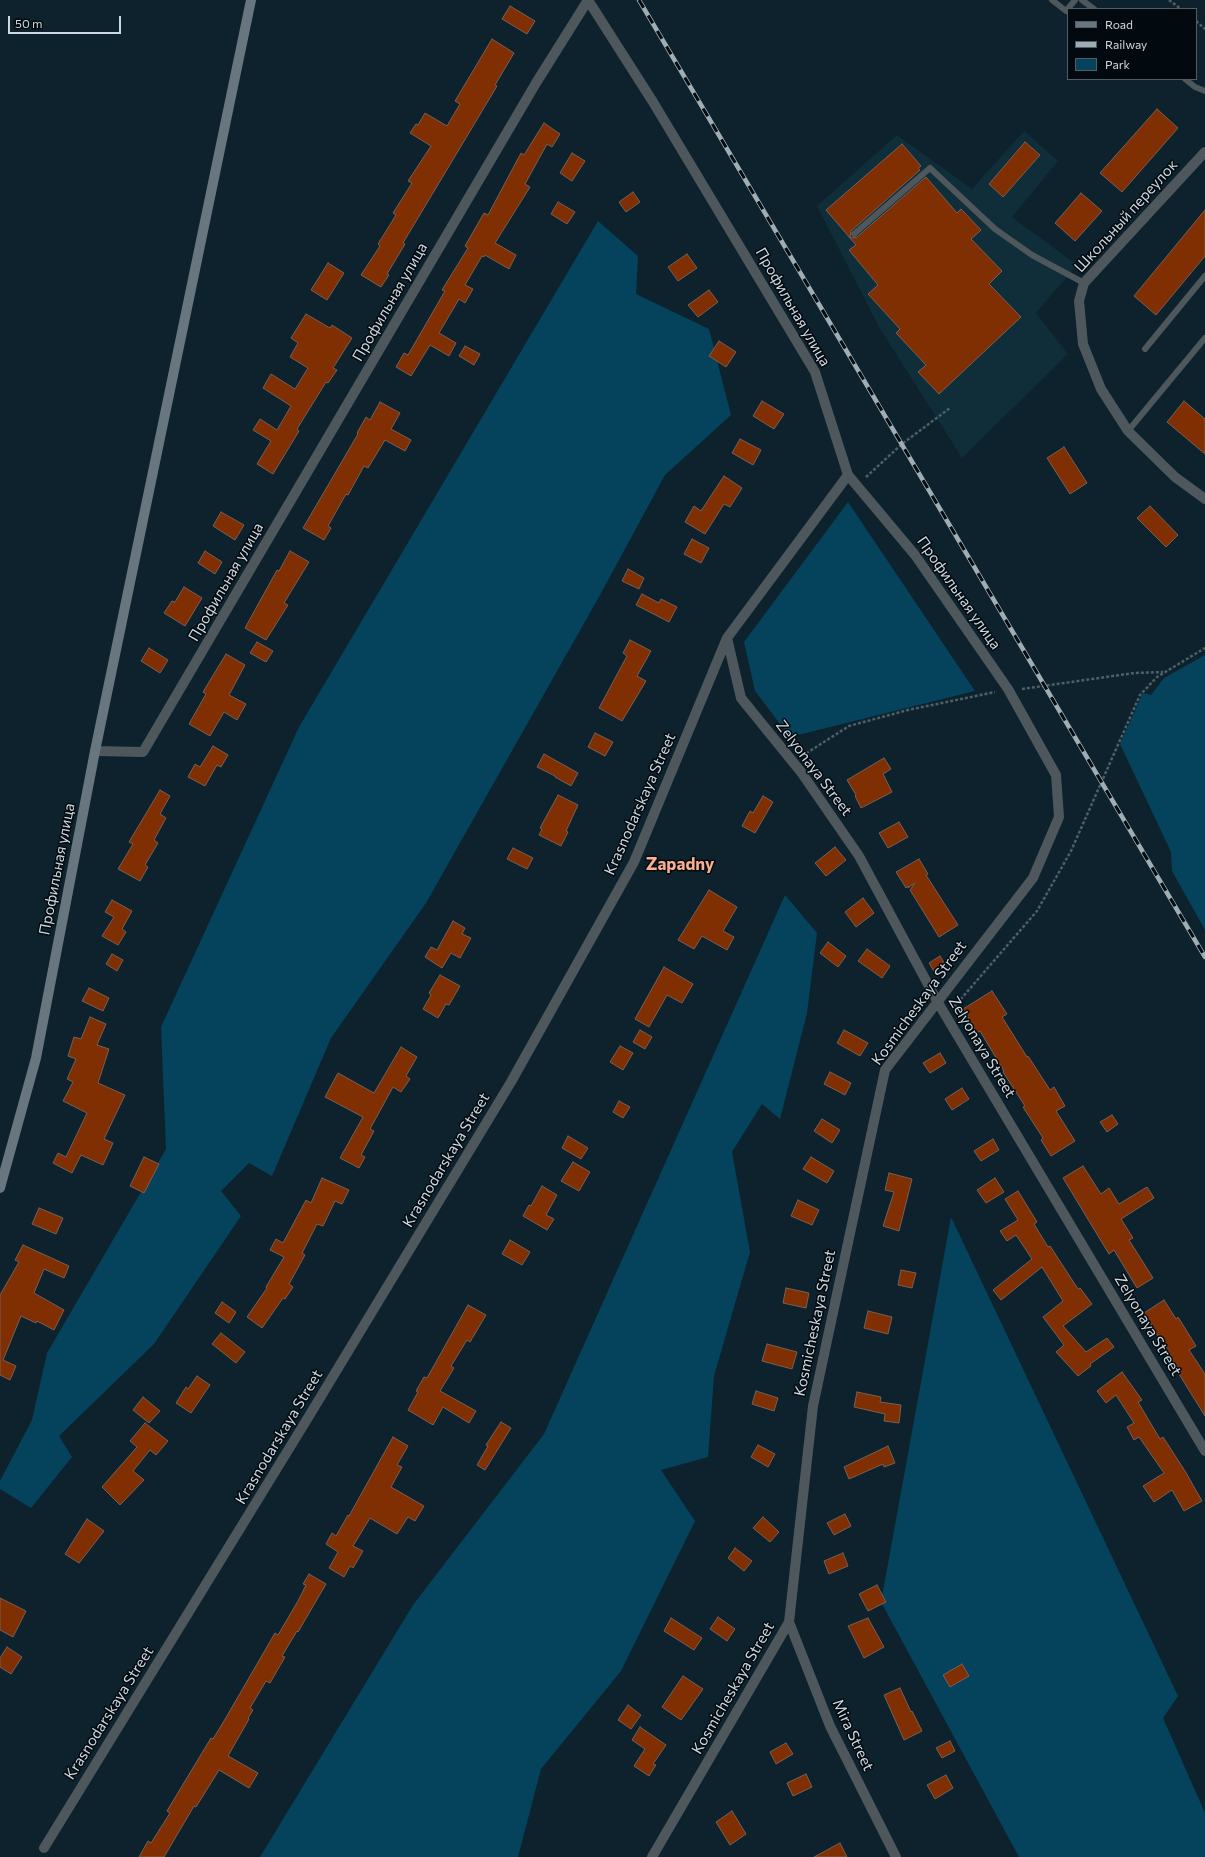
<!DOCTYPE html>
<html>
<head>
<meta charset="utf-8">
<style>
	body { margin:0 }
	#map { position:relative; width:1205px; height:1857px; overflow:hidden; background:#0d222c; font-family:Commissioner,sans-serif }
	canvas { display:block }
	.legend { position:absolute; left:1067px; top:8px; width:130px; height:72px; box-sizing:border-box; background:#030a0f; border:1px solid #545d63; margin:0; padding:5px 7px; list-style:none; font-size:12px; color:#cdd9e0 }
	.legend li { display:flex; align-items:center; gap:8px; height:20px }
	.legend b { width:20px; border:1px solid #545d63 }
	.scale { position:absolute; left:8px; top:16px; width:113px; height:18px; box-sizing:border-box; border:2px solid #cdd9e0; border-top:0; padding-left:5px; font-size:12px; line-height:14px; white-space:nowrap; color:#cdd9e0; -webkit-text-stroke:3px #030a0f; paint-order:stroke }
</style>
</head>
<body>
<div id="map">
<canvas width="1205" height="1857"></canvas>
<ul class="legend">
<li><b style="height:5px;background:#67767f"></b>Road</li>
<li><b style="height:5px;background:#9faeb5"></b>Railway</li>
<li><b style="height:11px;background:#04435b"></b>Park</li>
</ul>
<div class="scale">50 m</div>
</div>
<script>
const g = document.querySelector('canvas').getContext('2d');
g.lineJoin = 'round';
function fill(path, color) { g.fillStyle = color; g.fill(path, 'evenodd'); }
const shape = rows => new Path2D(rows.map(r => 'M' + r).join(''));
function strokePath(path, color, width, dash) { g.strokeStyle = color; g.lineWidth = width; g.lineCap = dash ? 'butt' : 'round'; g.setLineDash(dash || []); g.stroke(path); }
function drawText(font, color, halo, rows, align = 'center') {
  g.font = font + ' Commissioner,sans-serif'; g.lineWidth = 3; g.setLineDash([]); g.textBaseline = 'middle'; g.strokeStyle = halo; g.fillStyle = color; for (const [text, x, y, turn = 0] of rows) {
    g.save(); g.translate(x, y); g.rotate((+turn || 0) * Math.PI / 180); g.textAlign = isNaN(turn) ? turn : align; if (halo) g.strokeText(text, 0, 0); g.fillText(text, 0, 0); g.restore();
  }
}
fill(shape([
	[1024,131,1058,161,1012,217,1077,265,1036,313,1068,354,962,458,879,327,817,206,897,135,972,189]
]), '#102d3a');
fill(shape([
	[598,221,638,256,636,294,709,329,731,415,665,475,600,595,426,903,331,1038,272,1176,249,1163,221,1191,241,1216,154,1344,59,1436,72,1457,31,1508,0,1489,0,1481,32,1420,47,1353,166,1149,161,1027,299,727],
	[848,502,975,691,790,737,755,691,744,642],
	[1205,655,1205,930,1172,871,1171,852,1120,744,1143,693,1151,695,1164,678],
	[785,895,817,933,807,1013,780,1119,762,1104,732,1152,750,1252,714,1376,708,1457,661,1470,695,1521,621,1671,541,1769,518,1857,260,1857,413,1605,544,1434],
	[951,1217,1178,1696,1163,1718,1205,1813,1205,1857,1019,1857,881,1602]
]), '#04435b');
const building = shape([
	[510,6,535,21,527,34,502,19,510,6],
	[492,39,514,53,495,85,497,86,403,243,405,244,387,274,389,275,381,287,361,275,380,246,378,244,396,215,393,213,412,183,408,181,431,146,410,133,416,124,418,125,425,113,447,126,460,104,455,101,492,39],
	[1157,109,1178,128,1122,192,1100,173,1157,109],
	[544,123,560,134,552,147,547,144,525,184,530,187,495,243,516,255,509,269,485,255,484,257,482,256,465,285,473,289,465,303,459,299,439,333,456,343,449,356,430,345,411,376,396,367,404,353,408,355,445,291,442,290,468,248,465,246,484,213,488,215,521,153,524,155,544,123],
	[1025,142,1040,155,1003,197,989,184,1025,142],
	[902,144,921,166,918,168,920,170,851,231,850,237,853,238,857,237,926,177,957,213,961,209,981,230,971,239,1002,271,989,284,1021,317,939,394,918,372,926,365,896,333,900,329,868,294,878,285,849,250,856,245,826,210,902,144],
	[572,153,585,161,572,181,560,173,572,153],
	[633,192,640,202,626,212,619,202,633,192],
	[1081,193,1102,211,1075,241,1055,223,1081,193],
	[558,202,575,212,567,224,551,214,558,202],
	[1205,210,1205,256,1156,315,1134,296,1205,210],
	[687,254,697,268,678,281,668,267,687,254],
	[328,263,344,273,327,300,311,290,328,263],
	[709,290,718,302,698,317,688,305,709,290],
	[306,314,330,328,332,325,352,338,333,368,337,370,328,383,326,382,297,429,299,431,273,474,257,464,271,441,253,430,260,419,277,430,291,406,263,388,271,374,295,389,308,368,290,357,298,343,291,338,306,314],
	[719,341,736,352,726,367,709,356,719,341],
	[465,346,480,354,474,365,459,356,465,346],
	[762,401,784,414,774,429,753,416,762,401],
	[1184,401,1205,419,1205,454,1167,422,1184,401],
	[380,402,400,413,391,429,411,440,405,451,385,440,368,468,364,466,348,495,346,494,328,526,331,528,324,540,303,528,358,434,357,433,366,417,370,420,380,402],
	[740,439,761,450,753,465,732,453,740,439],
	[1064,447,1087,483,1070,494,1047,458,1064,447],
	[724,476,742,488,730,507,724,504,705,534,685,522,694,506,701,511,724,476],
	[1150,506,1178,535,1166,547,1137,518,1150,506],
	[221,512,244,525,235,540,213,526,221,512],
	[692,539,709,548,701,563,684,554,692,539],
	[205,551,222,562,215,574,198,563,205,551],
	[290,551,309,562,284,603,288,605,266,640,245,628,277,570,279,571,290,551],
	[628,569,644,578,639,589,622,581,628,569],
	[184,587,202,598,185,626,164,613,172,601,175,602,184,587],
	[642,594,659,603,661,599,677,607,669,622,636,605,642,594],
	[630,640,651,651,637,676,646,681,622,721,599,708,627,656,623,653,630,640],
	[257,642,273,651,266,662,250,653,257,642],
	[149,648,168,660,160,673,141,661,149,648],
	[226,654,245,665,229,695,246,704,237,720,224,712,210,736,189,724,206,694,203,692,226,654],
	[595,733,613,742,605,756,588,747,595,733],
	[213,746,228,755,221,767,217,765,205,786,188,777,195,764,200,767,213,746],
	[544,754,578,773,571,786,555,777,555,776,537,767,544,754],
	[884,758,891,769,883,774,892,792,861,808,855,796,856,795,847,780,884,758],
	[160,790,170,796,160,814,166,818,154,840,158,843,145,865,148,867,140,881,118,869,133,844,129,842,160,790],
	[558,795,578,805,566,831,568,832,561,846,539,835,542,829,540,828,558,795],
	[763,796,773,802,755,833,742,826,750,811,753,813,763,796],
	[899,822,908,837,888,848,879,833,899,822],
	[835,847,846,860,826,876,815,863,835,847],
	[513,848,533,858,527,869,507,859,513,848],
	[919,859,928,874,926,875,958,925,939,937,910,890,915,883,908,888,908,886,906,888,896,872,919,859],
	[709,890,737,907,723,931,734,937,727,950,702,936,694,949,678,940,709,890],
	[863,898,874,913,856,927,845,912,863,898],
	[112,900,132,911,122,929,126,932,118,945,102,936,114,917,105,912,112,900],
	[453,921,465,928,462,934,471,938,460,958,451,953,442,968,425,957,431,947,437,950,453,921],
	[828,942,846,956,838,967,820,953,828,942],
	[867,949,890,966,882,978,858,961,867,949],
	[112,954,123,960,117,971,106,964,112,954],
	[940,956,946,966,935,973,929,963,940,956],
	[664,967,693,984,682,1003,667,995,649,1027,635,1019,664,967],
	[440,975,460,986,449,1005,446,1004,438,1018,423,1009,431,995,429,993,440,975],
	[89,988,109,998,103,1011,82,1001,89,988],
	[992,991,1007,1014,1002,1017,1027,1057,1028,1056,1050,1090,1054,1087,1065,1106,1056,1111,1075,1141,1051,1156,1041,1140,1043,1138,1023,1107,1025,1106,1003,1072,1004,1071,980,1031,977,1033,963,1009,992,991],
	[90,1017,106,1024,97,1045,109,1049,98,1083,125,1095,104,1139,113,1143,103,1165,81,1155,72,1173,53,1163,58,1153,66,1157,87,1113,63,1101,73,1082,67,1079,76,1059,68,1056,74,1037,81,1039,90,1017],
	[640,1030,652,1037,645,1049,633,1042,640,1030],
	[844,1030,868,1043,860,1056,837,1043,844,1030],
	[620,1046,633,1053,623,1070,610,1062,620,1046],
	[401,1047,417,1057,406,1076,410,1079,401,1092,393,1087,370,1129,374,1131,361,1155,365,1157,359,1168,340,1158,363,1117,325,1097,338,1073,374,1093,401,1047],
	[940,1053,946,1063,930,1073,923,1063,940,1053],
	[830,1072,851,1083,845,1095,824,1084,830,1072],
	[962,1088,969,1099,952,1110,945,1099,962,1088],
	[619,1101,630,1107,623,1118,613,1112,619,1101],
	[1112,1115,1118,1124,1107,1132,1100,1122,1112,1115],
	[822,1119,840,1130,832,1143,814,1131,822,1119],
	[568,1136,588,1148,581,1159,562,1148,568,1136],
	[993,1139,999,1150,981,1161,974,1151,993,1139],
	[144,1157,159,1164,144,1193,130,1186,144,1157],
	[811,1157,834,1171,827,1183,803,1169,811,1157],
	[573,1162,590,1172,579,1191,561,1181,573,1162],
	[1083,1166,1101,1194,1109,1188,1119,1204,1147,1187,1154,1198,1121,1219,1133,1238,1129,1240,1153,1278,1137,1288,1114,1250,1109,1254,1063,1178,1083,1166],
	[889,1173,912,1179,899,1231,883,1226,894,1192,885,1190,889,1173],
	[322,1178,349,1190,342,1204,335,1201,323,1226,317,1224,302,1253,305,1255,289,1284,293,1287,285,1299,283,1298,262,1328,247,1317,267,1288,266,1287,284,1257,270,1250,276,1239,283,1243,306,1200,311,1203,322,1178],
	[995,1178,1004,1192,986,1203,977,1190,995,1178],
	[542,1186,557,1195,546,1215,554,1219,547,1230,523,1216,529,1205,531,1206,542,1186],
	[1018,1191,1037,1222,1034,1224,1048,1247,1050,1246,1078,1289,1080,1288,1092,1304,1063,1326,1086,1352,1107,1338,1114,1347,1090,1364,1091,1366,1078,1376,1056,1352,1064,1345,1043,1317,1063,1301,1042,1267,1001,1300,993,1290,1032,1259,1016,1235,1007,1241,1000,1231,1018,1220,1005,1199,1018,1191],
	[798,1200,819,1210,812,1225,791,1216,798,1200],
	[39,1208,63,1218,56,1234,32,1224,39,1208],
	[510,1240,530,1252,522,1265,502,1254,510,1240],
	[23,1245,69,1266,64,1278,44,1269,34,1293,64,1310,54,1330,37,1321,36,1323,21,1316,3,1360,16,1366,10,1380,0,1375,0,1295,19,1262,15,1260,23,1245],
	[901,1270,916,1273,912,1288,898,1285,901,1270],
	[786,1288,809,1293,806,1308,783,1303,786,1288],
	[1164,1300,1176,1319,1178,1317,1196,1346,1189,1350,1205,1374,1205,1416,1161,1345,1163,1344,1144,1313,1164,1300],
	[222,1302,236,1312,229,1323,215,1313,222,1302],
	[468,1305,486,1315,470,1342,467,1340,451,1366,454,1368,440,1391,476,1411,469,1423,443,1407,433,1425,408,1410,418,1392,416,1391,424,1377,427,1378,468,1305],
	[868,1311,892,1317,888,1334,864,1328,868,1311],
	[221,1333,245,1352,236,1363,212,1344,221,1333],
	[767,1344,797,1352,792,1369,762,1361,767,1344],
	[1122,1372,1142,1400,1138,1402,1160,1439,1163,1437,1185,1471,1202,1501,1184,1511,1172,1490,1154,1502,1143,1486,1164,1473,1139,1437,1134,1440,1127,1427,1134,1423,1116,1395,1106,1403,1097,1391,1122,1372],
	[197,1376,210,1385,191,1413,176,1403,186,1387,188,1389,197,1376],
	[756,1391,778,1398,774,1411,752,1404,756,1391],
	[857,1392,881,1397,880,1402,901,1405,899,1423,884,1421,885,1414,854,1407,857,1392],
	[143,1397,160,1411,149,1423,133,1410,143,1397],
	[501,1422,511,1428,485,1470,477,1465,488,1446,486,1445,501,1422],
	[145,1423,168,1441,156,1455,150,1450,133,1471,144,1480,120,1505,102,1487,137,1447,130,1441,145,1423],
	[393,1437,408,1446,397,1465,402,1467,391,1487,424,1506,415,1521,408,1517,397,1534,370,1518,353,1546,363,1551,353,1568,350,1566,344,1577,329,1568,338,1552,326,1544,332,1533,336,1536,348,1515,349,1516,393,1437],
	[758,1445,775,1454,768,1467,751,1457,758,1445],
	[888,1446,895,1463,884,1467,883,1464,849,1479,844,1467,888,1446],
	[845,1514,851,1526,834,1535,827,1523,845,1514],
	[763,1517,779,1532,770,1542,753,1528,763,1517],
	[87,1519,104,1531,79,1563,65,1554,87,1519],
	[735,1548,752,1561,744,1571,728,1558,735,1548],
	[843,1553,848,1566,829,1574,824,1561,843,1553],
	[309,1574,326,1584,298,1632,297,1631,282,1656,285,1657,270,1683,266,1681,250,1708,253,1710,248,1718,249,1719,228,1756,258,1773,249,1788,219,1770,196,1807,194,1806,164,1857,139,1857,148,1841,151,1843,170,1813,167,1811,173,1801,211,1738,213,1739,224,1721,275,1633,278,1635,298,1601,306,1585,303,1584,309,1574],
	[877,1585,886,1602,868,1611,859,1594,877,1585],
	[0,1598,26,1611,13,1637,0,1630,0,1598],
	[718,1617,735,1629,727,1641,710,1629,718,1617],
	[671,1618,702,1638,694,1650,664,1631,671,1618],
	[868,1618,884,1647,864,1658,848,1626,868,1618],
	[7,1647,22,1657,11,1674,0,1667,0,1658,7,1647],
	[962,1664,969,1676,950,1687,943,1675,962,1664],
	[683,1676,703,1689,681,1720,662,1707,683,1676],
	[900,1688,911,1712,912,1711,922,1731,904,1740,884,1695,900,1688],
	[628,1705,641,1715,631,1729,618,1720,628,1705],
	[640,1727,666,1745,653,1764,656,1765,649,1776,634,1766,645,1749,632,1740,640,1727],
	[950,1741,955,1751,942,1758,936,1748,950,1741],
	[786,1743,793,1754,776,1764,770,1752,786,1743],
	[806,1774,812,1787,793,1796,787,1783,806,1774],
	[946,1775,953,1788,935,1799,927,1785,946,1775],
	[732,1811,746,1834,730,1845,716,1822,732,1811],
	[840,1843,847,1857,814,1857,840,1843]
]);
fill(building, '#802f02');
strokePath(building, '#776057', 1);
strokePath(shape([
	[1169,0,1181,9],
	[1196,21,1205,29],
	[866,477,902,444,950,408],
	[1022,689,1134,673,1163,672],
	[802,756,849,726,908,710,995,692],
	[954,1007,1037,911,1071,851,1140,695,1157,677,1205,648]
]), '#4d5f68', 2.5, [3, 2]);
strokePath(shape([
	[1052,0,1066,11,1075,0],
	[1082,0,1094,9],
	[1185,79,1195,87,1205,91],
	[854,234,930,168,995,229,1032,255,1084,283],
	[1145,349,1205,276],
	[1128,431,1205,338]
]), '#4d575c', 6);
strokePath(shape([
	[588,0,653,102,815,372,848,475,915,555,1008,689,1056,775,1059,817,1033,878,885,1070,813,1406,789,1622,652,1857],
	[1205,152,1084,283,1079,301,1083,344,1101,389,1128,431,1175,477,1205,499],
	[727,638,741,698,801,772,859,856,937,1001,1205,1451],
	[95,751,143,752,536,83,588,0],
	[789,1622,830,1726,896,1857],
	[44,1848,306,1421,511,1082,634,862,727,638,848,475]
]), '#4d575c', 10);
strokePath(shape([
	[0,1188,36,1058,95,751,251,0]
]), '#67767f', 10);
const rail = shape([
	[639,0,1205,957]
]);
strokePath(rail, '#9faeb5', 4.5);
strokePath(rail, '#030a0f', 3, [9]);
drawText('15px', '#cdd9e0', '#030a0f', [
	["Школьный переулок",1126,216,-48],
	["Профильная улица",390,302,-60],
	["Профильная улица",793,307,60],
	["Профильная улица",226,582,-60],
	["Профильная улица",959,593,55],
	["Zelyonaya Street",814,768,53],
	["Krasnodarskaya Street",640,804,-66],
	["Профильная улица",57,869,-79],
	["Kosmicheskaya Street",919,1003,-54],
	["Zelyonaya Street",982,1047,59],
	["Krasnodarskaya Street",446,1160,-59],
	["Kosmicheskaya Street",815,1323,-78],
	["Zelyonaya Street",1148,1325,59],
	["Krasnodarskaya Street",279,1437,-59],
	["Kosmicheskaya Street",733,1688,-60],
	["Krasnodarskaya Street",109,1713,-58],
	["Mira Street",853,1735,65]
]);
drawText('bold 17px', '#fcaf90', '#030a0f', [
	["Zapadny",680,864]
]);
</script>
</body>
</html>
